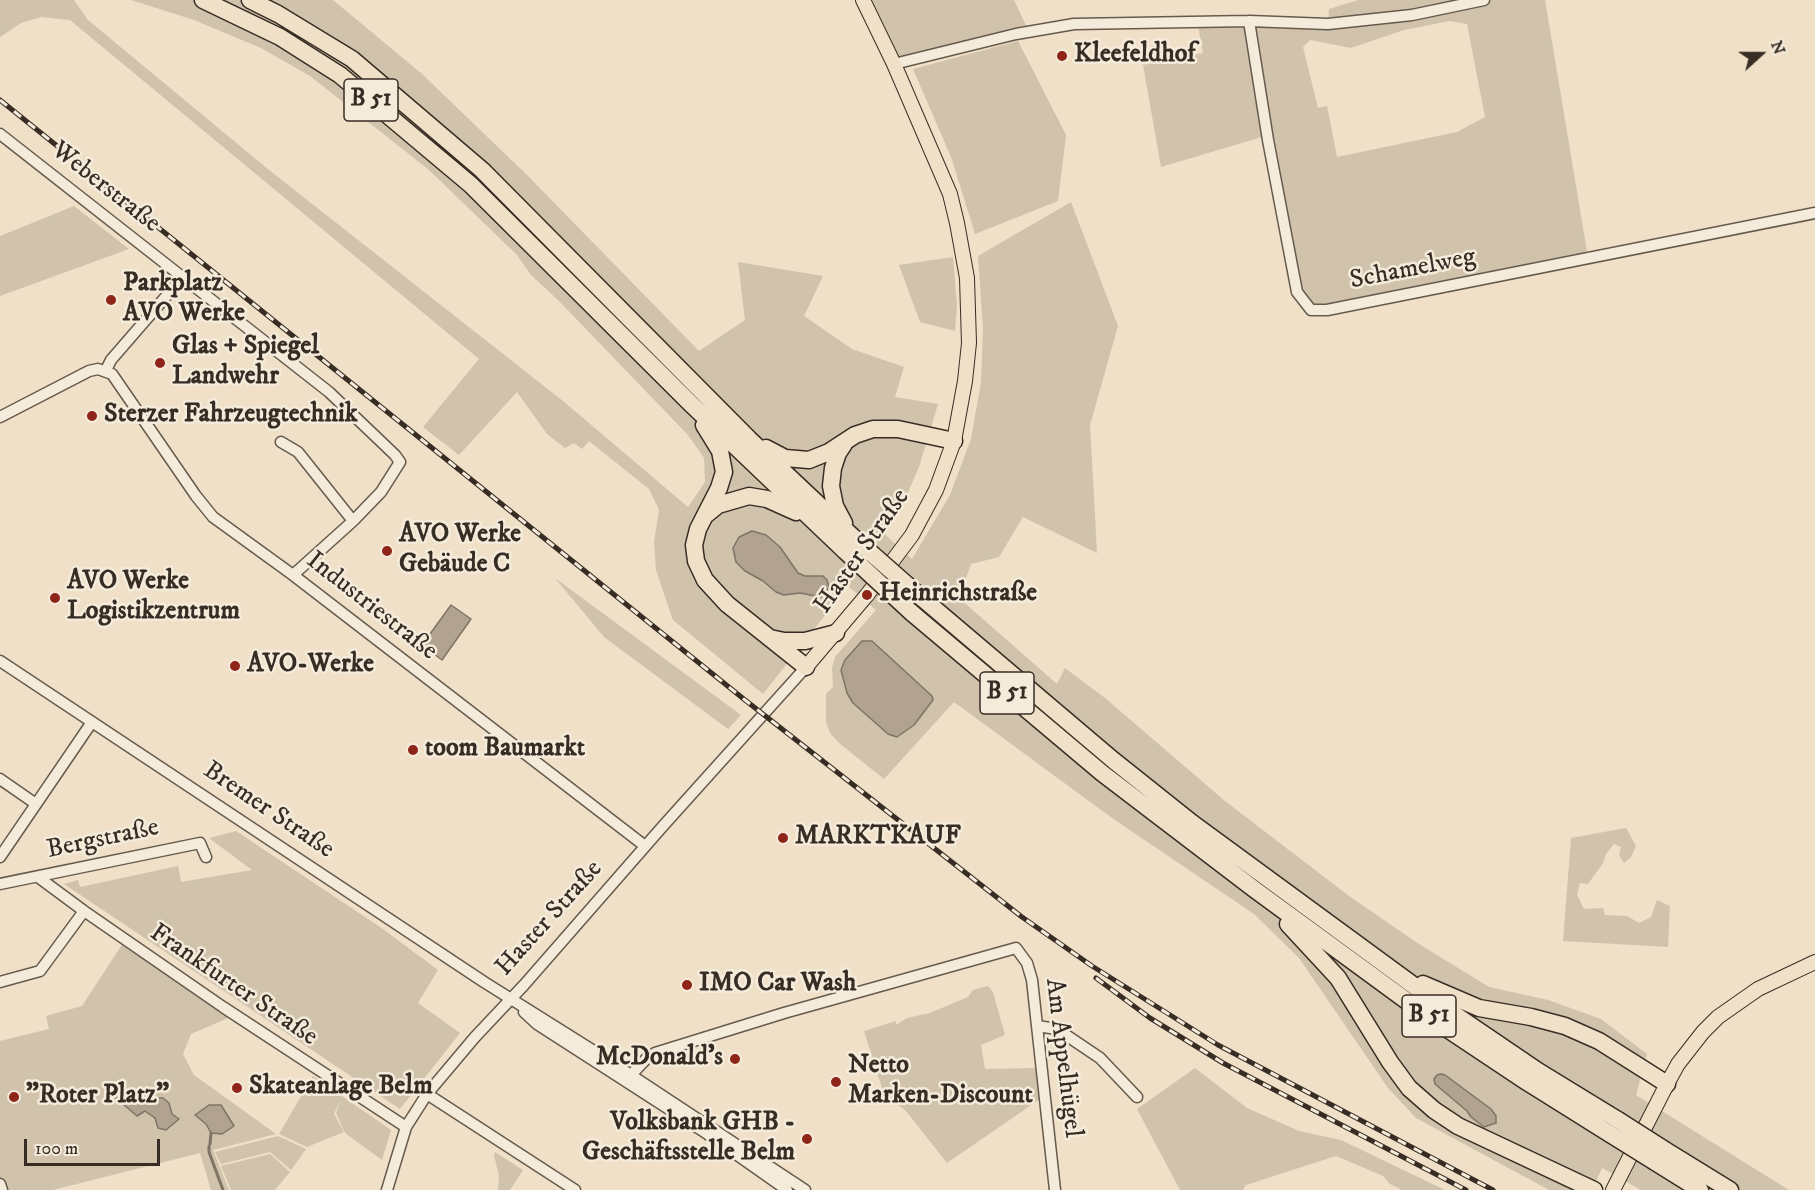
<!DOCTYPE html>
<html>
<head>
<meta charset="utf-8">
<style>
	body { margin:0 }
	#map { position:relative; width:1815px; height:1190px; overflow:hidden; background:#efe0c7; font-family:"IM FELL DW Pica",serif }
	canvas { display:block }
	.north { position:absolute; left:1731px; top:24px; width:60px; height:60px; -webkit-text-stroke:4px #f5ebdb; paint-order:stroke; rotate:69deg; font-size:16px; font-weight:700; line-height:24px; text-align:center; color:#382d24 }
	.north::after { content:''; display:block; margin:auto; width:21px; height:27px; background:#382d24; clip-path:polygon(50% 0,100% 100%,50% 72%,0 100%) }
	.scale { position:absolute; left:24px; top:1139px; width:136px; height:27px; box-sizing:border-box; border:3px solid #382d24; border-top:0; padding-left:8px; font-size:18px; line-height:21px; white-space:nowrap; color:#382d24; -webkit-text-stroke:4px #f5ebdb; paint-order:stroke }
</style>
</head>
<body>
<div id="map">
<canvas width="1815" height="1190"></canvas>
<div class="north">N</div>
<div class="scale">100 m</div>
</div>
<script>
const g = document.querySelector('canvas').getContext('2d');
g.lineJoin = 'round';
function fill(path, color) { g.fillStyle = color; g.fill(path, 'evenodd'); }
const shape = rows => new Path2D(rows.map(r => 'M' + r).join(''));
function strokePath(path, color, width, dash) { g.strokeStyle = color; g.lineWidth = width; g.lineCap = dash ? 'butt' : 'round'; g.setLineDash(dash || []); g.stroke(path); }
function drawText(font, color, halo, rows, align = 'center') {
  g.font = font + ' "IM FELL DW Pica",serif'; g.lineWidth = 5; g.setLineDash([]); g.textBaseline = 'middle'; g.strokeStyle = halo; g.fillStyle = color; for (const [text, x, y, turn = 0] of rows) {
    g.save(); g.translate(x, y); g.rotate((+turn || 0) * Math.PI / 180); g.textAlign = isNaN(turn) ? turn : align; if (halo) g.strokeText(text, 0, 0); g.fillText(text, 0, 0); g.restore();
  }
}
fill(shape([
	[0,0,74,0,88,20,269,170,563,401,688,507,705,482,704,458,688,435,559,301,531,275,517,255,429,170,310,76,261,48,194,20,131,0,333,0,422,74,527,175,699,351,745,320,738,262,823,276,804,316,852,349,904,367,895,397,938,404,919,467,906,497,880,530,912,559,950,495,971,439,981,382,983,328,978,256,1071,202,1118,326,1090,425,1097,553,1023,517,999,557,971,564,959,598,1057,684,1065,668,1105,698,1225,801,1349,896,1419,944,1489,987,1548,1000,1601,1019,1647,1054,1636,1095,1789,1190,1641,1190,1602,1168,1592,1190,1549,1190,1416,1118,1388,1088,1299,958,1254,914,1112,818,954,702,884,779,839,743,830,733,826,722,826,694,833,687,832,668,835,657,876,610,848,586,763,694,673,620,656,570,654,542,659,510,649,489,589,441,582,449,574,443,565,448,547,434,517,392,459,455,423,427,479,359,70,20,41,17,21,23,0,37],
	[855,0,1014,0,1029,32,886,66],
	[1358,0,1545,0,1588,258,1311,310,1297,292,1249,21,1328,24,1329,9],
	[1450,21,1467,24,1485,117,1457,132,1337,157,1327,106,1318,108,1303,47,1310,40,1351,48,1404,30],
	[1198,26,1244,26,1262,137,1161,167,1143,65,1203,53],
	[1018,41,1066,135,1058,201,975,234,951,157,913,69],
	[74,206,129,249,0,296,0,236],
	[953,257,957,306,955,331,920,322,899,265],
	[555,578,741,715,728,729,604,637],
	[1626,828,1636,846,1631,857,1624,863,1619,855,1621,847,1614,844,1606,854,1603,863,1588,884,1580,883,1577,895,1584,909,1603,908,1605,915,1627,916,1639,923,1651,917,1657,900,1670,906,1668,947,1563,941,1571,838],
	[236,831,383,929,438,970,418,1003,460,1033,400,1109,64,884,78,880,80,887,178,866,181,882,252,870,209,838],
	[125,940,235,1015,191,1034,183,1054,194,1075,276,1134,213,1150,229,1190,211,1190,200,1153,53,1190,2,1190,0,1184,0,1041,49,1029,46,1016,82,1006],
	[988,986,993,992,1005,1035,981,1045,985,1069,1038,1068,1040,1099,947,1163,906,1111,892,1100,880,1103,875,1093,882,1088,864,1031,896,1021,896,1025,907,1018,930,1013,968,997,973,990],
	[1195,1068,1247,1108,1299,1131,1341,1140,1445,1190,1402,1190,1390,1184,1383,1176,1336,1156,1246,1185,1243,1190,1180,1190,1137,1109],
	[313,1076,391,1130,382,1160,345,1133,336,1113,342,1097,334,1114,344,1132,307,1147,279,1134],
	[278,1136,306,1149,291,1170,270,1152,221,1164,215,1152],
	[495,1152,523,1170,510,1190,498,1190,499,1176,494,1155],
	[270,1154,290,1172,275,1190,231,1190,221,1166]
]), '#d0c2ab');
const water = shape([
	[752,531,766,535,780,547,798,573,805,576,823,576,827,580,829,587,826,593,821,597,800,593,784,595,776,592,763,581,745,571,736,562,733,548,739,537,752,531],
	[451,605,471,619,442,660,422,645,451,605],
	[862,641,872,641,932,696,933,700,914,725,897,737,888,734,853,703,847,693,841,670,845,660,862,641],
	[1441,1074,1445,1075,1491,1109,1496,1116,1496,1123,1484,1127,1471,1117,1467,1111,1435,1084,1434,1079,1437,1075,1441,1074],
	[121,1091,131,1100,148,1101,154,1098,163,1098,169,1103,172,1114,179,1119,166,1130,158,1128,155,1118,145,1111,137,1116,116,1098,121,1091],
	[209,1105,221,1105,234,1126,222,1134,211,1133,206,1124,195,1115,209,1105]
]);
fill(water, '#b1a390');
strokePath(water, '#817465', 1.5);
strokePath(shape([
	[210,1144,211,1133],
	[209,1146,209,1152,223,1190]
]), '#817465', 3);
const minor = shape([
	[1249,21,1268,140,1297,292,1311,310,1327,310,1815,213],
	[894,64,1016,34,1074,24,1249,21,1328,24,1412,15,1484,0],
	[0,134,329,392,395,455,400,462,381,492,353,521,293,575],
	[106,370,111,360,182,278],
	[0,417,89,371,98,369,112,374,196,496,213,517,293,575,645,846],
	[281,442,298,452,353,521],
	[0,661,484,982,605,1058,805,1190],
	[0,779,36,804],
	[0,857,92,722],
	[38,877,84,911,223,1007,406,1127],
	[0,884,200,843,206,857],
	[0,982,40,971,84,911],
	[524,1012,537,1024,703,1131,787,1190],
	[1037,1026,1057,1029,1100,1058,1137,1097],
	[631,1075,647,1058,655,1053,784,1013,1016,948,1027,963,1032,980,1055,1190],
	[427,1094,575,1190],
	[0,1184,2,1190],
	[387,1190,406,1127,427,1094,475,1037,524,985,663,826,806,667]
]);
const major = shape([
	[806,667,867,595,912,535,936,490,954,441,965,381,969,343,967,278,957,223,950,194,894,64,863,0],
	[1613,1190,1667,1084,1678,1064,1703,1032,1718,1017,1758,989,1815,962]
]);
const highway = shape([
	[203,0,280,37,340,75,471,185,691,404,845,551],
	[250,0,278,14,352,59,482,170,749,439,854,538],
	[704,425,720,451,724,472,719,488,698,529,694,545,696,561,705,580,727,604,806,667],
	[844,444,838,453,833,468,831,486,835,506,844,523],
	[766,448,785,458,809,460,829,452,855,435,873,429,898,429,954,441],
	[707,514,718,505,749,496,767,499,796,512],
	[922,598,1113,760,1192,823,1432,999,1538,1071,1618,1120],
	[912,613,1102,773,1254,889,1422,1012,1527,1082,1610,1134],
	[770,638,784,641,805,641,836,633],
	[1288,924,1338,978,1390,1062,1409,1088,1434,1110,1458,1126,1594,1190],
	[1423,984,1479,1008,1531,1017,1565,1026,1599,1041,1667,1084],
	[1665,1150,1730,1190],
	[1655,1162,1700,1190]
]);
strokePath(minor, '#665a4d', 13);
strokePath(major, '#382d24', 16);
strokePath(highway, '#382d24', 19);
strokePath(minor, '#f5ebdb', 10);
strokePath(major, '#efe0c7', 14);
strokePath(highway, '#efe0c7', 16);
const rail = shape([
	[0,100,745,700,1022,917,1092,966,1218,1045,1493,1190],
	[1096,978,1150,1018,1223,1063,1466,1190]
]);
strokePath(rail, '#382d24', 5);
strokePath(rail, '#f5ebdb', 3, [9]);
const highwayBridge = shape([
	[854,538,922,598],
	[845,551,912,613],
	[1618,1120,1665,1150],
	[1610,1134,1655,1162]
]);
strokePath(highwayBridge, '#382d24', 19, []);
strokePath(highwayBridge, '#efe0c7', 16);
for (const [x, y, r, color] of [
	[1062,56,6,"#8f2418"],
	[111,300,6,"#8f2418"],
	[160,363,6,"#8f2418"],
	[92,416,6,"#8f2418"],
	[387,551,6,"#8f2418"],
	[867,595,6,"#8f2418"],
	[55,598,6,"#8f2418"],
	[235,666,6,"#8f2418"],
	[413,750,6,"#8f2418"],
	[783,838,6,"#8f2418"],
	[687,985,6,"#8f2418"],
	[735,1059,6,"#8f2418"],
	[836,1082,6,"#8f2418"],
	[237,1088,6,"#8f2418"],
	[14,1097,6,"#8f2418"],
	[807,1139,6,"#8f2418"]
]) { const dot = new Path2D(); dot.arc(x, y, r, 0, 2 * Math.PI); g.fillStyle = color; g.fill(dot); strokePath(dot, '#f5ebdb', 2); }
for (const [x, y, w] of [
	[371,100,54],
	[1007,693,54],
	[1429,1016,54]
]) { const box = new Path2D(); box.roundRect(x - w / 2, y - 21, w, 42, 4.5); g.fillStyle = '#f5ebdb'; g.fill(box); strokePath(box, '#382d24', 1.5); }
drawText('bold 24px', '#382d24', null, [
	["B 51",371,100],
	["B 51",1007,693],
	["B 51",1429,1016]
]);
drawText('bold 26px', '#382d24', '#f5ebdb', [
	["Kleefeldhof",1074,56],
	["Parkplatz",123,285],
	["AVO Werke",123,315],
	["Glas + Spiegel",172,348],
	["Landwehr",172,378],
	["Sterzer Fahrzeugtechnik",104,416],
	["AVO Werke",399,536],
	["Gebäude C",399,566],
	["AVO Werke",67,583],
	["Logistikzentrum",67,613],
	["Heinrichstraße",879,595],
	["AVO-Werke",247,666],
	["toom Baumarkt",425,750],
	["MARKTKAUF",795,838],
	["IMO Car Wash",699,985],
	["McDonald's",723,1059,"right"],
	["Netto",848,1067],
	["Marken-Discount",848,1097],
	["Skateanlage Belm",249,1088],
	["\"Roter Platz\"",26,1097],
	["Volksbank GHB -",795,1124,"right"],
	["Geschäftsstelle Belm",795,1154,"right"]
], 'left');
drawText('26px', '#382d24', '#f5ebdb', [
	["Weberstraße",105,188,38],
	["Schamelweg",1413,270,-11],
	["Haster Straße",863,552,-55],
	["Industriestraße",371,607,38],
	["Bremer Straße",268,811,34],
	["Bergstraße",103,840,-12],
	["Haster Straße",550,919,-48],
	["Frankfurter Straße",233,986,34],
	["Am Appelhügel",1062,1058,83]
]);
</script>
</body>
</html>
